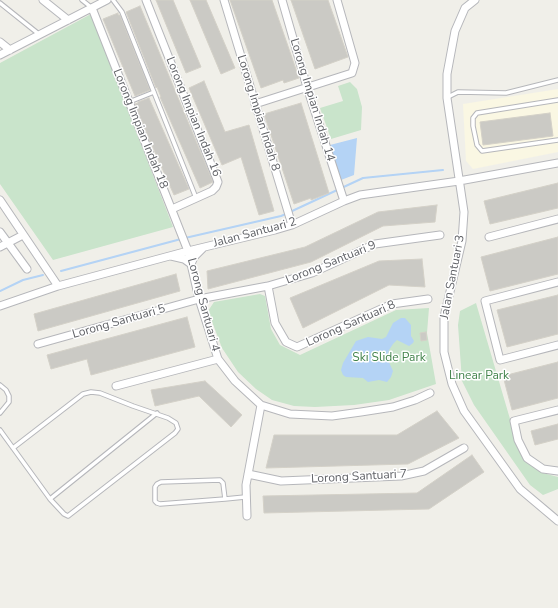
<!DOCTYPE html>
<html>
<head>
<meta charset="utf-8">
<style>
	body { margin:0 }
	canvas { display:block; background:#f0efe9 }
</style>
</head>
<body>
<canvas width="558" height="608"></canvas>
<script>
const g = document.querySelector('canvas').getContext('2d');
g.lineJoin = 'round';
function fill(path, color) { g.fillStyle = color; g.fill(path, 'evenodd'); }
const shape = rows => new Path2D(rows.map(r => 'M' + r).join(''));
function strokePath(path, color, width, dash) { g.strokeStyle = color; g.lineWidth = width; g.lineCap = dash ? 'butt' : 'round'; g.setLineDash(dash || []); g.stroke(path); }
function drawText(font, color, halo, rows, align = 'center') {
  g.font = font + ' "Nunito Sans",sans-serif'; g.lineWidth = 3; g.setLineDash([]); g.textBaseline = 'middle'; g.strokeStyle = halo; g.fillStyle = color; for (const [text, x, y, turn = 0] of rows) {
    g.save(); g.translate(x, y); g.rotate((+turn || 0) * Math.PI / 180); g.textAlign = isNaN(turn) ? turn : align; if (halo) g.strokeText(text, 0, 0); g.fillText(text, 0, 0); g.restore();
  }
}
fill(shape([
	[558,89,558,152,473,169,466,161,463,104]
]), '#faf7e3');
fill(shape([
	[91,14,173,227,53,260,0,184,0,63],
	[350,82,357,89,362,107,361,130,331,139,320,108,343,101,338,86],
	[260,294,265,296,271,329,280,345,300,355,396,310,429,308,427,333,436,384,389,400,354,405,315,407,294,406,272,400,256,389,238,372,222,348,208,311,214,302],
	[476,303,520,453,543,473,558,477,558,489,543,495,530,485,474,405,462,381,458,325,460,311]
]), '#c9e4cb');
fill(shape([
	[357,138,354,175,341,180,330,145],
	[401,318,405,318,411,325,411,336,414,341,413,343,409,346,397,340,393,344,389,350,387,358,393,371,391,377,387,382,379,380,368,382,363,378,346,377,343,375,341,370,343,363,356,341,368,337,382,339,386,337,393,323]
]), '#b4d3f5');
strokePath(shape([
	[290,212,363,178,443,170],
	[185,238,281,216,286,214],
	[61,271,181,239],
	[0,291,23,280,43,275]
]), '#b4d3f5', 2);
const building = shape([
	[156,0,173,0,201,67,186,73,156,0],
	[190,0,206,0,235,68,221,74,190,0],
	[230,0,272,0,299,78,284,83,283,80,261,88,230,0],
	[291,0,328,0,348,57,315,69,291,0],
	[140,6,213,182,200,188,160,97,161,97,157,87,156,88,126,12,140,6],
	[118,13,118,15,120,15,150,90,135,96,103,19,118,13],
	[204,81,225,132,249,125,274,211,259,215,241,157,222,165,189,88,204,81],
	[149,98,189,189,174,195,150,141,135,104,138,103,138,102,149,98],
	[301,103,329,193,311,200,311,198,294,204,264,114,301,103],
	[550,113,553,136,483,145,480,122,550,113],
	[558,183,558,208,490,224,484,201,558,183],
	[437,205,435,222,383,226,311,262,208,289,207,271,305,247,378,212,437,205],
	[558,237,558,274,490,291,481,257,558,237],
	[422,259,425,287,389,285,303,328,290,298,379,261,422,259],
	[176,274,180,291,38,331,34,314,176,274],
	[558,295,558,334,507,347,497,310,558,295],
	[187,317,195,347,91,375,87,359,51,369,47,355,187,317],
	[426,332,427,340,421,341,420,333,426,332],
	[558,362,558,398,512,410,503,376,558,362],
	[205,381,242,415,231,427,199,396,155,406,151,390,205,381],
	[437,411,459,438,408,464,266,468,274,435,397,435,437,411],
	[558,424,558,439,535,445,531,431,558,424],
	[472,455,484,472,429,509,264,513,263,496,417,493,472,455]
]);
fill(building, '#cbcac5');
strokePath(building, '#d4d1c8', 1);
const service = shape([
	[82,0,92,8],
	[113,0,122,12,196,198],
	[0,3,40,35],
	[448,97,458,92,506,93,558,80],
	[558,100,477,113,473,118,473,126,477,145,482,151,558,140],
	[129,102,154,92],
	[0,385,6,390,9,396,9,402,0,413],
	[0,430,13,448,50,499,64,514,68,516,175,433,178,429,176,423,168,418,133,406,100,393,91,392,83,394,13,448],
	[50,499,157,413],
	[225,499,223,483,220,480,161,482,157,484,155,487,155,501,157,503,160,504,225,499,245,497]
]);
const minor = shape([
	[43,0,68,20],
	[146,0,218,182,216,187,212,191,172,209],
	[224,0,292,225],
	[282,0,307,87,344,201],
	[475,0,465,8,455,31,447,74,447,98,464,212,462,241,444,317,444,352,452,384,464,411,520,489,558,521],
	[92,8,188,251,199,299,218,359,235,381,261,405,290,414,332,416,361,412,393,407,415,400,430,393],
	[0,42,10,50],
	[0,55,107,0],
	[255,104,352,73,355,63,337,0],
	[0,200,58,286],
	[0,232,27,269],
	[489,237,558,219],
	[0,247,23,235],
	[171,256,184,259,191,264,194,257,203,248],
	[558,282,485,301,500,360,558,345],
	[268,286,275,323,286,342,297,347,392,304,428,299],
	[0,306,58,286,188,251,275,230,292,225,344,201,360,195,459,181,558,163],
	[38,344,199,299,268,286,312,273,375,244,440,235],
	[116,386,218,359],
	[558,410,514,421,518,440,527,458,543,469,558,471],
	[248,474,281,481,401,476,424,471,464,448],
	[247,516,246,485,261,405]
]);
strokePath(service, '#b6b7bb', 5.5);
strokePath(minor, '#b6b7bb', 9);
strokePath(service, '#fff', 3.5);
strokePath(minor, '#fff', 7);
drawText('12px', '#606267', '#fff', [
	["Lorong Impian Indah 14",312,100,73],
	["Lorong Impian Indah 8",258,113,73],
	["Lorong Impian Indah 16",193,117,68],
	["Lorong Impian Indah 18",140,129,68],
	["Jalan Santuari 2",255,233,-15],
	["Lorong Santuari 9",331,263,-22],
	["Jalan Santuari 3",453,277,-79],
	["Lorong Santuari 4",203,305,75],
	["Lorong Santuari 5",119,322,-16],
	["Lorong Santuari 8",351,324,-24],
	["Lorong Santuari 7",359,477,-3]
]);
drawText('12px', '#42834b', '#fff', [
	["Ski Slide Park",389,358],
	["Linear Park",479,376]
]);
</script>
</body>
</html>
